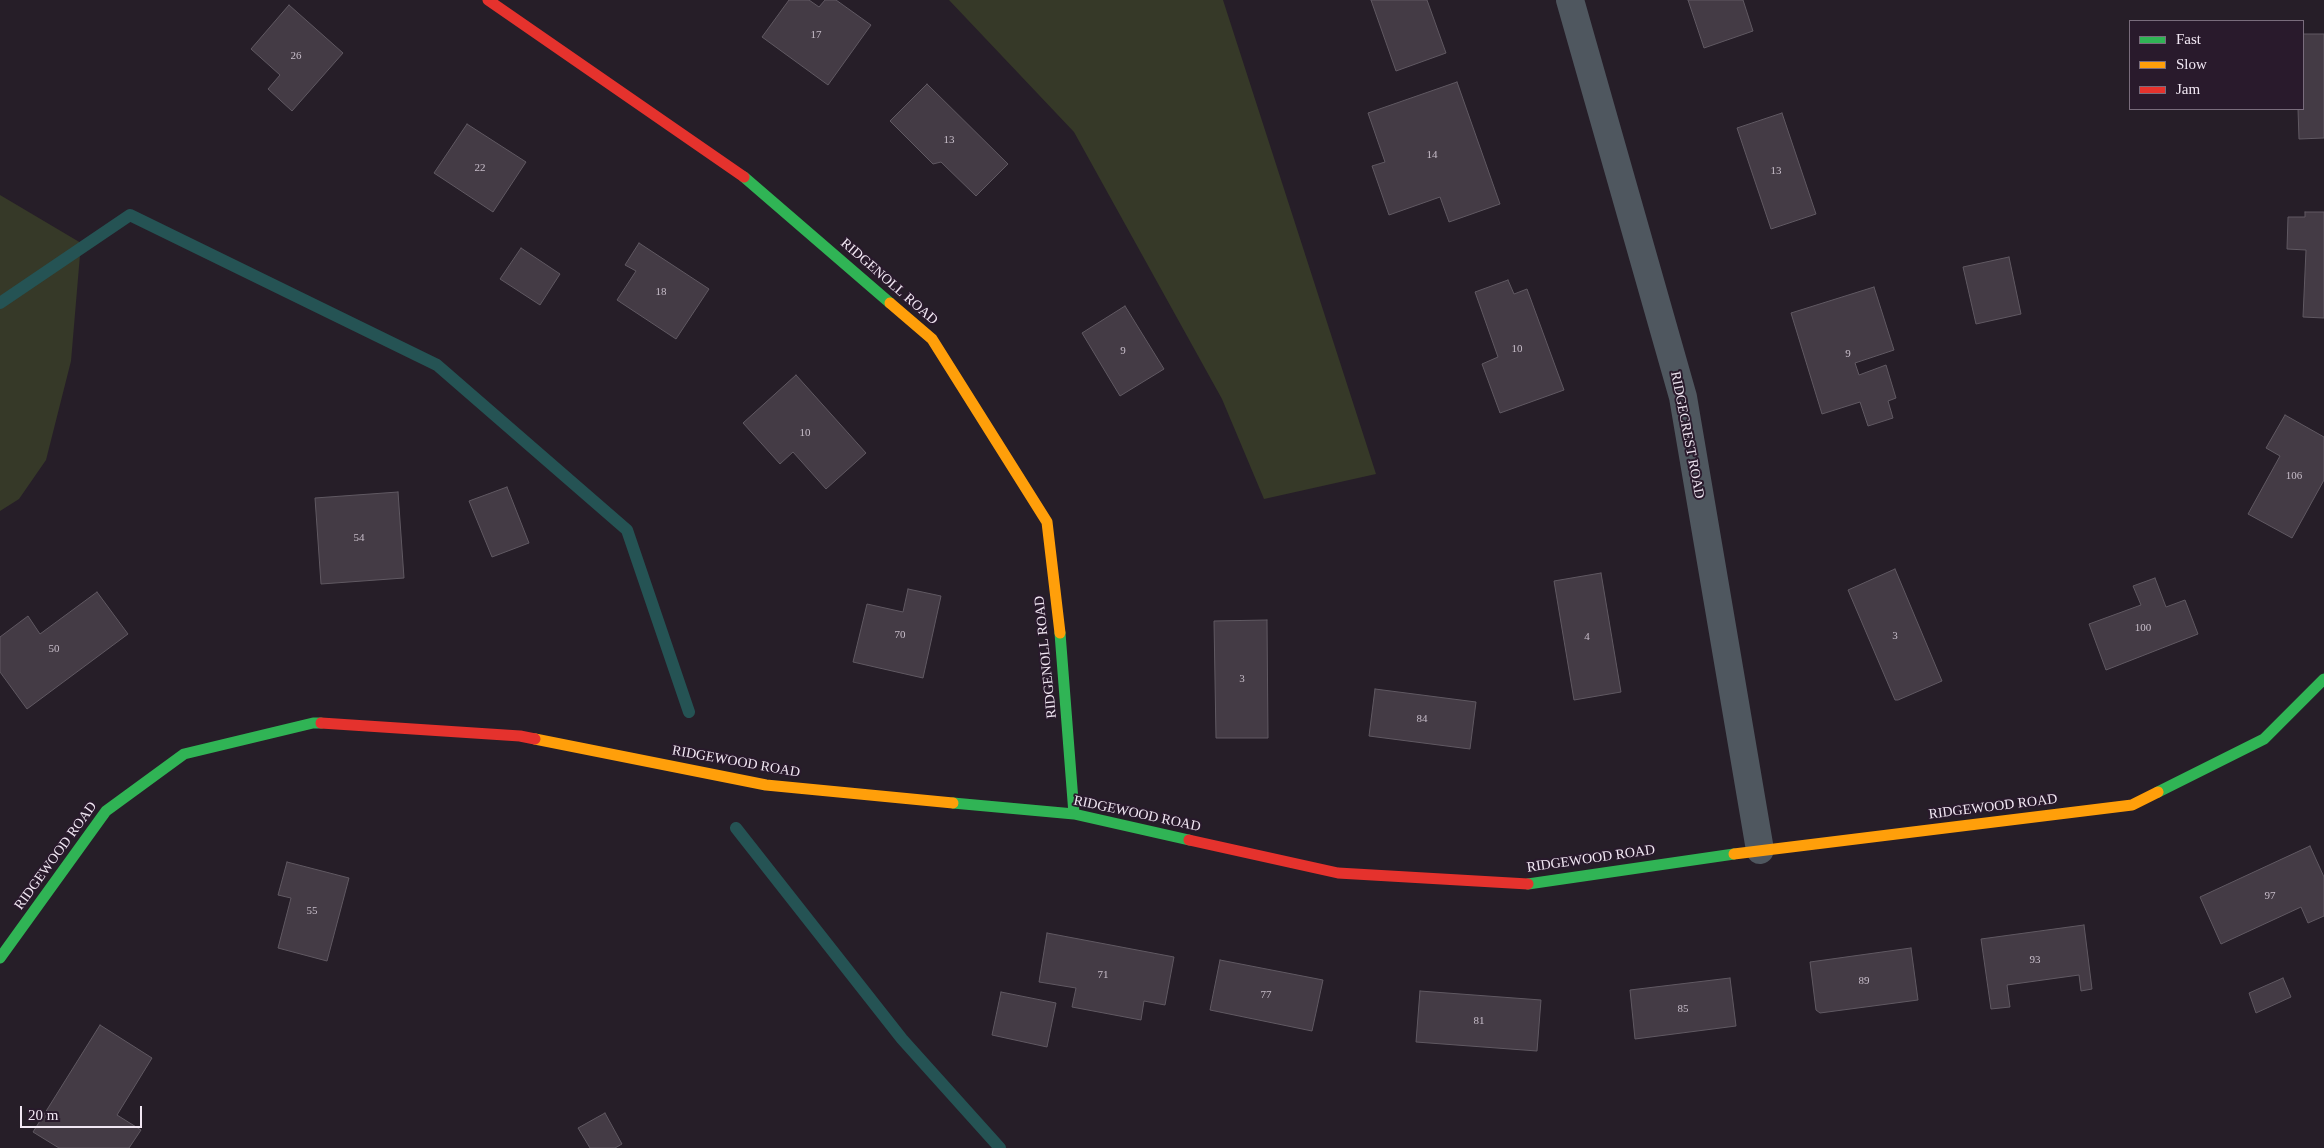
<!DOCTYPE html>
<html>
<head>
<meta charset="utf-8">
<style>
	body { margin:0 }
	#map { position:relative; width:2324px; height:1148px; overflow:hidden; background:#261e28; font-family:"Times New Roman",serif }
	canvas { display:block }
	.legend { position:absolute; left:2129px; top:20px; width:175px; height:90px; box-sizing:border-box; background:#291a2c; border:1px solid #796c7c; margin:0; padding:6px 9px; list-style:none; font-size:15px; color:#f1e7f3 }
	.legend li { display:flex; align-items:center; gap:10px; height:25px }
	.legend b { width:25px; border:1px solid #796c7c }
	.scale { position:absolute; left:20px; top:1106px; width:122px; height:22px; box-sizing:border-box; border:2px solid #f1e7f3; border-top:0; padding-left:6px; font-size:15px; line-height:18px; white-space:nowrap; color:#f1e7f3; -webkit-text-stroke:4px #291a2c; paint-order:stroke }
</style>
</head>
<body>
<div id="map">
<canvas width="2324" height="1148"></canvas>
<ul class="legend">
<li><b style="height:6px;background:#30b455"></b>Fast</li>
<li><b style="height:6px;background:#ff9f0a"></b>Slow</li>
<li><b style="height:6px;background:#e5322d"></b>Jam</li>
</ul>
<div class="scale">20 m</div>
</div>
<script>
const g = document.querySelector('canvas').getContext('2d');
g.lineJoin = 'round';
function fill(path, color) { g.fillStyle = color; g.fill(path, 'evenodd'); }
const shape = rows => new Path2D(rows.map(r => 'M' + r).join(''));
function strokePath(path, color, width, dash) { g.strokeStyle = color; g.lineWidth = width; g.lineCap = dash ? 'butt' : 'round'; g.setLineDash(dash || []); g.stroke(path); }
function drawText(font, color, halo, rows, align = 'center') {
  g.font = font + ' "Times New Roman",serif'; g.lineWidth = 4; g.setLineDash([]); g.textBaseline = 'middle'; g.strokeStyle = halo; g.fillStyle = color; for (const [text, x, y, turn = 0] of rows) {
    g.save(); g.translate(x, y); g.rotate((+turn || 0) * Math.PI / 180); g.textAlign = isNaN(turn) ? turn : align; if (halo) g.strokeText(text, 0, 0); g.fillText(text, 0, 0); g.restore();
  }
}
fill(shape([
	[949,0,1223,0,1376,474,1264,499,1222,399,1074,132],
	[0,195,81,243,71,361,46,460,19,499,0,511]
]), '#363928');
strokePath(shape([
	[0,303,130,215,437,365,627,530,689,712],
	[736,828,902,1039,1000,1148]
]), '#255354', 12);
const building = shape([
	[789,0,809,0,819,7,825,0,836,0,871,25,828,85,762,37,789,0],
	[1371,0,1427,0,1446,53,1396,71,1371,0],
	[1688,0,1743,0,1753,31,1704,48,1688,0],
	[289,5,343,53,292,111,268,89,280,75,251,49,289,5],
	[2303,34,2324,34,2324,138,2299,139,2298,109,2303,109,2303,34],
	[1457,82,1500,204,1449,222,1440,197,1389,215,1372,166,1385,162,1368,113,1457,82],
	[927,84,1008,164,976,196,941,162,933,164,890,121,927,84],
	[1782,113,1816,214,1771,229,1737,128,1782,113],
	[467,124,526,162,493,212,434,173,467,124],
	[2305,212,2324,212,2324,318,2303,317,2306,250,2287,249,2288,217,2305,217,2305,212],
	[639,243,709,289,676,339,617,300,636,271,625,265,639,243],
	[521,248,560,274,540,305,500,279,521,248],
	[2009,257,2021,314,1976,324,1963,267,2009,257],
	[1508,280,1514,294,1527,289,1564,390,1500,413,1482,364,1498,357,1475,292,1508,280],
	[1874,287,1894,350,1855,363,1859,375,1886,365,1896,398,1888,401,1893,418,1868,426,1860,402,1822,414,1791,313,1874,287],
	[1125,306,1164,369,1120,396,1082,333,1125,306],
	[796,375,866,453,826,489,793,452,780,464,743,423,796,375],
	[2285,415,2324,437,2324,480,2292,538,2248,514,2280,456,2266,448,2285,415],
	[507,487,529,543,492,557,469,501,507,487],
	[398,492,404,578,321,584,315,498,398,492],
	[1895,569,1942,681,1898,700,1895,700,1848,590,1895,569],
	[1601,573,1621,692,1574,700,1554,581,1601,573],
	[2155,578,2166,607,2185,600,2198,634,2106,670,2089,624,2141,605,2133,586,2155,578],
	[908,589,941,596,923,678,853,662,867,604,903,612,908,589],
	[97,592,128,634,27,709,0,672,0,637,28,616,40,634,97,592],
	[1267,620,1268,738,1216,738,1214,621,1267,620],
	[1375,689,1476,702,1470,749,1369,736,1375,689],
	[2310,846,2324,877,2324,916,2308,923,2301,907,2221,944,2200,897,2310,846],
	[287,862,349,878,327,961,278,948,291,898,278,895,287,862],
	[2084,925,2092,989,2081,991,2079,975,2007,985,2010,1007,1991,1009,1981,939,2084,925],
	[1047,933,1174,957,1165,1005,1144,1001,1141,1020,1072,1007,1076,988,1039,982,1047,933],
	[1911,948,1918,1000,1820,1013,1816,1010,1810,962,1911,948],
	[1220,960,1323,980,1312,1031,1210,1010,1220,960],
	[1730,978,1736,1026,1635,1039,1630,990,1730,978],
	[2283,978,2291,997,2256,1013,2249,993,2283,978],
	[1420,991,1541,1000,1537,1051,1416,1042,1420,991],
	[1001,992,1056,1003,1047,1047,992,1035,1001,992],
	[100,1025,152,1058,117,1115,141,1130,129,1148,59,1148,33,1132,100,1025],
	[605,1113,622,1144,615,1148,590,1148,578,1128,605,1113]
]);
fill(building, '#443b45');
strokePath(building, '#605962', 1);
strokePath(shape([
	[1570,0,1683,397,1760,850]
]), '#4f575f', 28);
strokePath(shape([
	[744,177,890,303],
	[1060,633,1074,814],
	[2158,792,2264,739,2324,679],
	[953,803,1074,814,1189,840],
	[1528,884,1734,854],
	[0,958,106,811,184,754,313,723,321,723]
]), '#30b455', 11);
strokePath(shape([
	[890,303,932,339,1047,522,1060,633],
	[535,739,766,785,953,803],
	[1734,854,2132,805,2158,792]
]), '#ff9f0a', 11);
strokePath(shape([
	[488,0,744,177],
	[321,723,520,736,535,739],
	[1189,840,1338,873,1528,884]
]), '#e5322d', 11);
drawText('11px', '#c6bcc8', null, [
	["17",816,35],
	["26",296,56],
	["13",949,140],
	["14",1432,155],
	["22",480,168],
	["13",1776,171],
	["18",661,292],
	["10",1517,349],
	["9",1123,351],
	["9",1848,354],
	["10",805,433],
	["106",2294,476],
	["54",359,538],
	["100",2143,628],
	["70",900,635],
	["3",1895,636],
	["4",1587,637],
	["50",54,649],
	["3",1242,679],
	["84",1422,719],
	["97",2270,896],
	["55",312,911],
	["93",2035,960],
	["71",1103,975],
	["89",1864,981],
	["77",1266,995],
	["85",1683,1009],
	["81",1479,1021]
]);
drawText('14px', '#f1e7f3', '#291a2c', [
	["RIDGENOLL ROAD",889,282,41],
	["RIDGECREST ROAD",1687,435,79],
	["RIDGENOLL ROAD",1046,657,-96],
	["RIDGEWOOD ROAD",736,762,10],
	["RIDGEWOOD ROAD",1993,807,-7],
	["RIDGEWOOD ROAD",1137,814,12],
	["RIDGEWOOD ROAD",56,856,-54],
	["RIDGEWOOD ROAD",1591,859,-8]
]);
</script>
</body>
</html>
